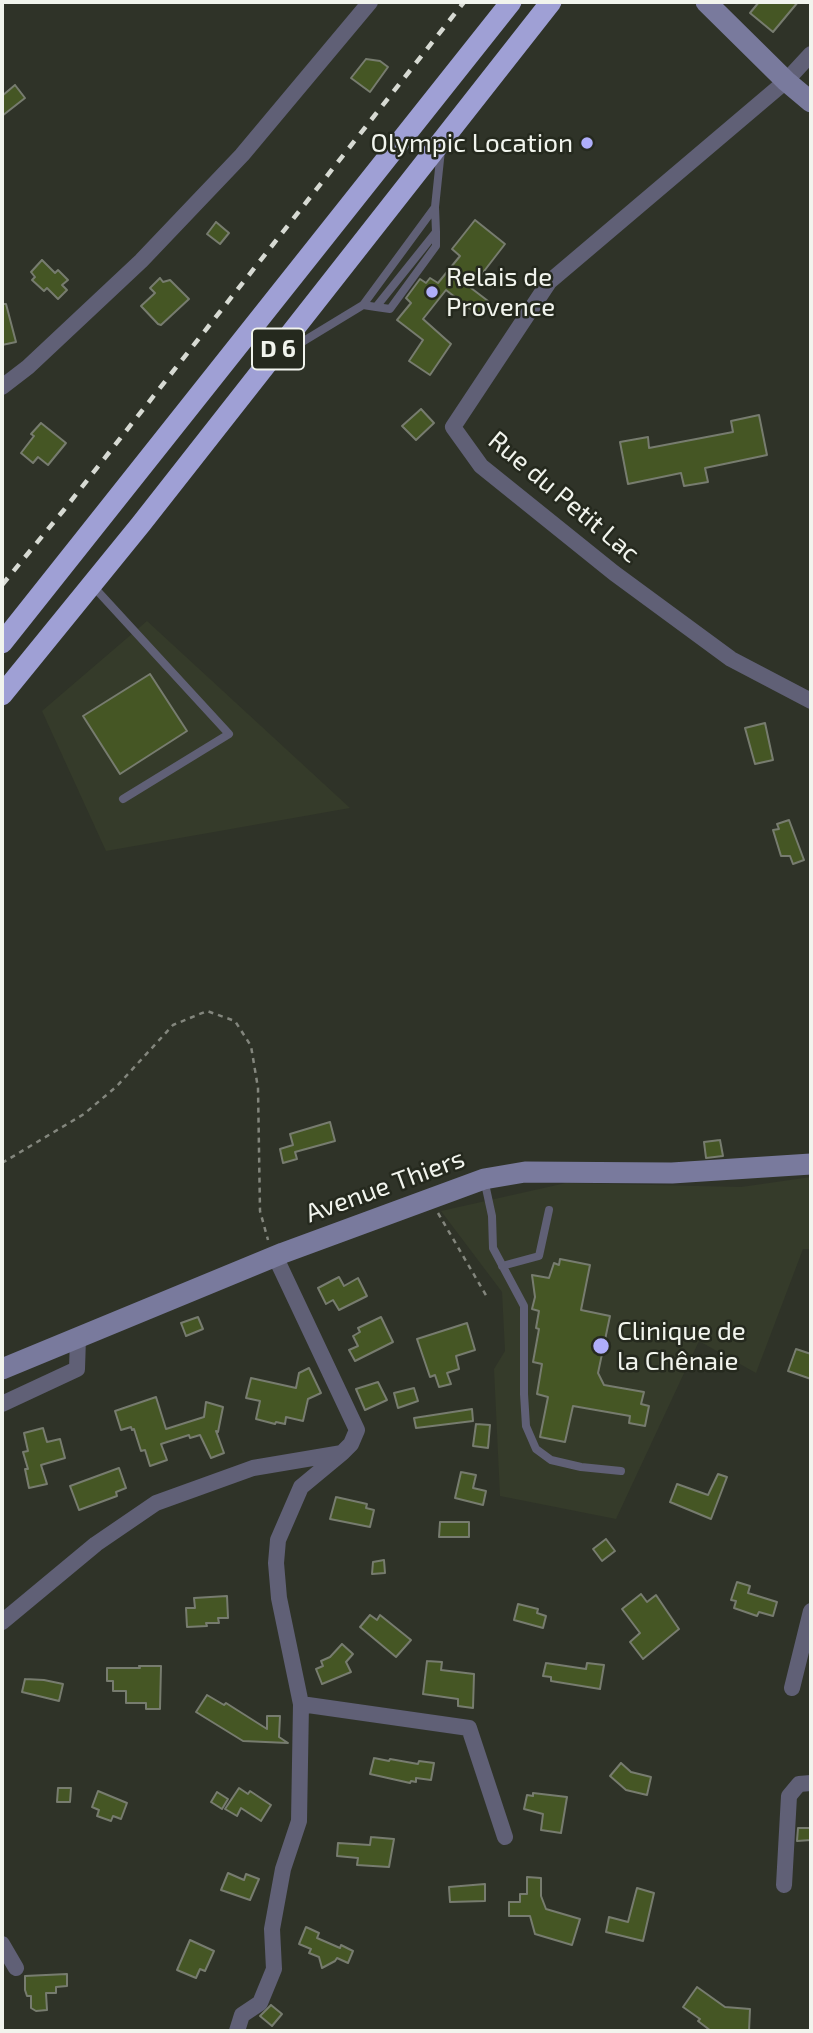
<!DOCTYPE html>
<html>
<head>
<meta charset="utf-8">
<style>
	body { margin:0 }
	#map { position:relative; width:813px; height:2033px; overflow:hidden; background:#2f3328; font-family:"Exo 2",sans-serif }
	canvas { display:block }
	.frame { position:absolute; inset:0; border:4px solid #f1f4ed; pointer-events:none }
</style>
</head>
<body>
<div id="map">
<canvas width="813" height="2033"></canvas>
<div class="frame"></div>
</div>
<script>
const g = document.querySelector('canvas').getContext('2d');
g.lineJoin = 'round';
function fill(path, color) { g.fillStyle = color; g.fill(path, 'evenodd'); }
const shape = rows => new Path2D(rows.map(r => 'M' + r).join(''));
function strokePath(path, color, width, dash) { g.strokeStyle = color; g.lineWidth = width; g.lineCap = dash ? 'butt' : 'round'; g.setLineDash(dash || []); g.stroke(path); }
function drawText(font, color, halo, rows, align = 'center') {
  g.font = font + ' "Exo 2",sans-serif'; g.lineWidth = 5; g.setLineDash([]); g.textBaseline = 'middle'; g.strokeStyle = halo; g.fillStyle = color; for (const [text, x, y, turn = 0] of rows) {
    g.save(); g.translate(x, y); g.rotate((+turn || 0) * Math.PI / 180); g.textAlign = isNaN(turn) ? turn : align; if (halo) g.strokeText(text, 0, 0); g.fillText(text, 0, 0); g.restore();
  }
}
fill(shape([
	[147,621,350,808,106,851,42,711],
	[811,1177,811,1249,803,1249,756,1373,699,1341,616,1519,500,1496,494,1369,505,1351,502,1292,441,1211,566,1183,741,1187]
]), '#353b2a');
const building = shape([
	[759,2,798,2,773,32,750,13,759,2],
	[366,59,380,61,388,67,370,92,351,78,366,59],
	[15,85,25,98,2,116,2,96,15,85],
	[475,220,505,244,471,288,488,301,478,315,446,290,423,319,451,344,430,375,409,361,423,340,397,320,411,303,406,298,420,279,426,283,430,278,438,283,460,256,452,249,475,220],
	[216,222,229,233,220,244,207,234,216,222],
	[42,260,55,273,58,270,68,280,62,285,67,290,58,299,47,288,44,291,32,280,35,277,31,272,42,260],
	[160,278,163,282,170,280,189,299,161,325,158,324,141,306,155,293,150,288,160,278],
	[2,304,6,304,16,342,2,345,2,304],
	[421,409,434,423,416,440,402,426,421,409],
	[759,415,767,455,705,468,708,482,684,486,681,473,628,484,620,442,648,437,649,448,733,432,731,421,759,415],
	[41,423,66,443,48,465,38,457,33,463,21,453,34,436,31,434,41,423],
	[150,674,187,731,120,774,83,716,150,674],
	[765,723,773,760,755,764,745,728,765,723],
	[789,820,804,860,793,864,790,856,781,856,773,830,779,829,777,824,789,820],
	[330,1122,335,1141,295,1152,297,1159,283,1163,280,1149,293,1145,290,1134,330,1122],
	[720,1140,723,1156,706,1158,704,1142,720,1140],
	[560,1259,590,1265,581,1310,610,1316,598,1373,604,1385,644,1392,641,1404,649,1406,645,1426,629,1423,630,1416,573,1406,565,1442,540,1437,548,1397,537,1394,542,1364,533,1362,539,1329,536,1328,539,1311,532,1309,535,1297,532,1275,549,1278,554,1263,559,1265,560,1259],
	[339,1277,344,1286,358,1278,367,1296,339,1310,333,1300,326,1304,318,1288,339,1277],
	[198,1317,203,1329,186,1336,181,1323,198,1317],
	[381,1317,393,1342,355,1361,349,1350,358,1346,353,1336,360,1332,358,1328,381,1317],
	[467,1323,475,1350,456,1356,459,1369,447,1373,451,1384,439,1387,435,1375,430,1377,417,1339,467,1323],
	[796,1349,811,1354,811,1379,788,1371,796,1349],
	[309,1368,321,1393,308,1399,303,1421,286,1417,285,1424,276,1422,275,1424,256,1419,260,1401,246,1398,251,1378,296,1388,299,1373,309,1368],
	[378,1382,387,1400,365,1410,356,1389,378,1382],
	[414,1388,418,1401,398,1408,394,1393,414,1388],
	[156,1397,166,1429,204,1417,206,1402,223,1407,218,1432,216,1431,224,1453,211,1458,200,1435,190,1438,189,1435,161,1444,167,1460,150,1466,145,1450,141,1451,134,1429,132,1430,131,1427,121,1430,115,1411,156,1397],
	[472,1409,473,1421,416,1428,414,1418,472,1409],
	[476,1424,490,1425,488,1448,473,1446,476,1424],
	[43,1428,47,1442,60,1439,65,1458,41,1465,47,1484,29,1488,25,1469,28,1469,23,1452,28,1451,24,1433,43,1428],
	[119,1468,126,1488,116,1492,117,1496,79,1510,70,1486,119,1468],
	[461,1472,476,1475,473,1488,486,1491,483,1505,455,1498,461,1472],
	[718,1474,727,1477,711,1519,670,1502,677,1484,708,1495,718,1474],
	[336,1497,367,1504,366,1508,374,1510,370,1527,330,1519,336,1497],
	[440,1522,469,1522,469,1537,439,1537,440,1522],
	[606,1539,615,1551,602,1561,593,1549,606,1539],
	[384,1560,385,1573,372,1574,373,1562,384,1560],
	[737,1582,750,1586,748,1593,777,1602,773,1616,759,1612,757,1616,734,1608,736,1601,731,1600,737,1582],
	[641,1594,647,1602,656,1595,679,1629,643,1659,630,1642,640,1633,622,1609,641,1594],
	[227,1596,228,1618,218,1618,219,1623,206,1623,207,1626,187,1627,186,1608,195,1608,194,1598,227,1596],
	[518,1604,538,1609,537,1613,546,1616,543,1628,514,1620,518,1604],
	[370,1615,377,1620,380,1615,411,1640,396,1657,360,1627,370,1615],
	[342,1644,353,1654,346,1662,351,1672,322,1684,316,1669,323,1666,321,1661,330,1657,342,1644],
	[427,1661,442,1662,441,1670,474,1674,473,1708,458,1706,458,1699,423,1694,427,1661],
	[546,1663,586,1669,587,1663,604,1665,600,1689,551,1681,551,1677,543,1676,546,1663],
	[139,1666,161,1666,160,1709,146,1709,146,1703,126,1703,126,1691,113,1691,113,1681,107,1681,107,1668,140,1668,139,1666],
	[25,1679,44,1680,63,1684,59,1701,22,1692,25,1679],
	[207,1695,224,1705,226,1703,267,1729,267,1716,280,1716,279,1737,288,1743,243,1741,196,1712,207,1695],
	[374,1758,389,1761,390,1759,418,1764,419,1761,434,1763,431,1780,416,1778,416,1782,411,1781,410,1783,370,1774,374,1758],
	[621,1763,631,1772,651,1777,647,1795,626,1790,610,1776,621,1763],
	[58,1788,71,1788,70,1802,57,1802,58,1788],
	[239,1788,248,1794,250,1791,271,1805,261,1821,241,1808,237,1816,225,1809,239,1788],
	[98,1791,127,1803,121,1819,113,1816,111,1821,97,1816,99,1810,92,1807,98,1791],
	[217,1792,228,1799,222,1809,211,1802,217,1792],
	[533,1793,567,1797,561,1833,541,1830,543,1814,524,1809,527,1795,533,1796,533,1793],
	[798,1828,811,1828,811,1840,797,1841,798,1828],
	[371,1837,394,1839,389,1867,357,1865,358,1858,337,1856,338,1843,370,1845,371,1837],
	[228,1873,244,1880,246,1874,259,1879,250,1900,221,1890,228,1873],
	[527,1877,541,1878,541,1896,546,1909,580,1919,572,1945,535,1934,530,1916,509,1916,509,1902,520,1902,520,1894,527,1894,527,1877],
	[485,1884,485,1901,450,1902,449,1887,485,1884],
	[637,1888,654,1893,643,1941,606,1932,609,1917,628,1922,637,1888],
	[306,1927,319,1933,317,1938,340,1948,341,1945,353,1951,348,1963,337,1958,335,1961,322,1968,319,1957,309,1953,311,1949,299,1944,306,1927],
	[190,1940,214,1951,205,1971,200,1969,196,1978,177,1970,190,1940],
	[67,1974,67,1986,56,1987,56,1993,46,1993,47,2010,36,2011,31,2008,31,1996,27,1996,25,1990,25,1976,67,1974],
	[697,1987,725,2007,750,2009,749,2031,711,2031,698,2021,700,2019,683,2007,697,1987],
	[271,2005,282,2014,272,2026,260,2016,271,2005]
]);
fill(building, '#455624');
strokePath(building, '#777c6f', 2);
strokePath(shape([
	[2,1163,84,1114,117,1086,173,1025,207,1011,235,1021,251,1046,258,1088,260,1211,268,1240],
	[438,1213,487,1297]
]), '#83867d', 2.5, [5, 5]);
strokePath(shape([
	[363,305,376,307,436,232,435,207],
	[376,307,390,309,436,246,436,232],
	[284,353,363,305,435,207,441,150],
	[92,585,229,734,123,799],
	[484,1179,492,1216,493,1248,524,1306,524,1394,526,1426,536,1449,551,1460,581,1467,621,1471],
	[502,1266,539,1256,549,1210]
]), '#606076', 8);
strokePath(shape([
	[811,54,786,81,549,282,453,427,481,466,614,573,731,659,811,701],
	[2,387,28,367,141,261,242,155,370,2],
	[2,1404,77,1369,78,1338],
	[2,1622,96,1544,156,1503,253,1468,342,1453,351,1444,357,1430,275,1256],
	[792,1688,811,1611],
	[301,1704,469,1728,505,1837],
	[784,1885,789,1796,799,1784,811,1783],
	[2,1944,16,1968],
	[237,2031,242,2015,260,2003,274,1969,272,1929,283,1869,299,1821,301,1704,279,1598,276,1563,278,1540,301,1487,342,1453]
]), '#606076', 16);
strokePath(shape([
	[706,2,786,81,811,102],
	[2,1369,283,1253,484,1179,525,1172,672,1173,811,1164]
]), '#797a9d', 21);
strokePath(shape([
	[2,643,511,2],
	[2,695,141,524,551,2]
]), '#9fa0d5', 21);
strokePath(shape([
	[2,585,63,511,464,2]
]), '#d7dad3', 4.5, [9, 9]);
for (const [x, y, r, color] of [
	[587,143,7,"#afaefa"],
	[432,292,7,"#afaefa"],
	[601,1346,9,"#afaefa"]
]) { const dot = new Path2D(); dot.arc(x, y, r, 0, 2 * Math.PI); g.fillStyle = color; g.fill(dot); strokePath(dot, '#25291e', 2.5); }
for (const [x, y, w] of [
	[278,349,52]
]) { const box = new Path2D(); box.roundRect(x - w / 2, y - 20.5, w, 41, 5); g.fillStyle = '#25291e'; g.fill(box); strokePath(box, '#f1f4ed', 2); }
drawText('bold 24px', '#f1f4ed', null, [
	["D 6",278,349]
]);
drawText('26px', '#f1f4ed', '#25291e', [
	["Olympic Location",573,143,"right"],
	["Relais de",446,277],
	["Provence",446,307],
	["Clinique de",617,1331],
	["la Chênaie",617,1361]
], 'left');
drawText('26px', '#f1f4ed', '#25291e', [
	["Rue du Petit Lac",564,497,40],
	["Avenue Thiers",385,1186,-20]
]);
</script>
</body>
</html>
